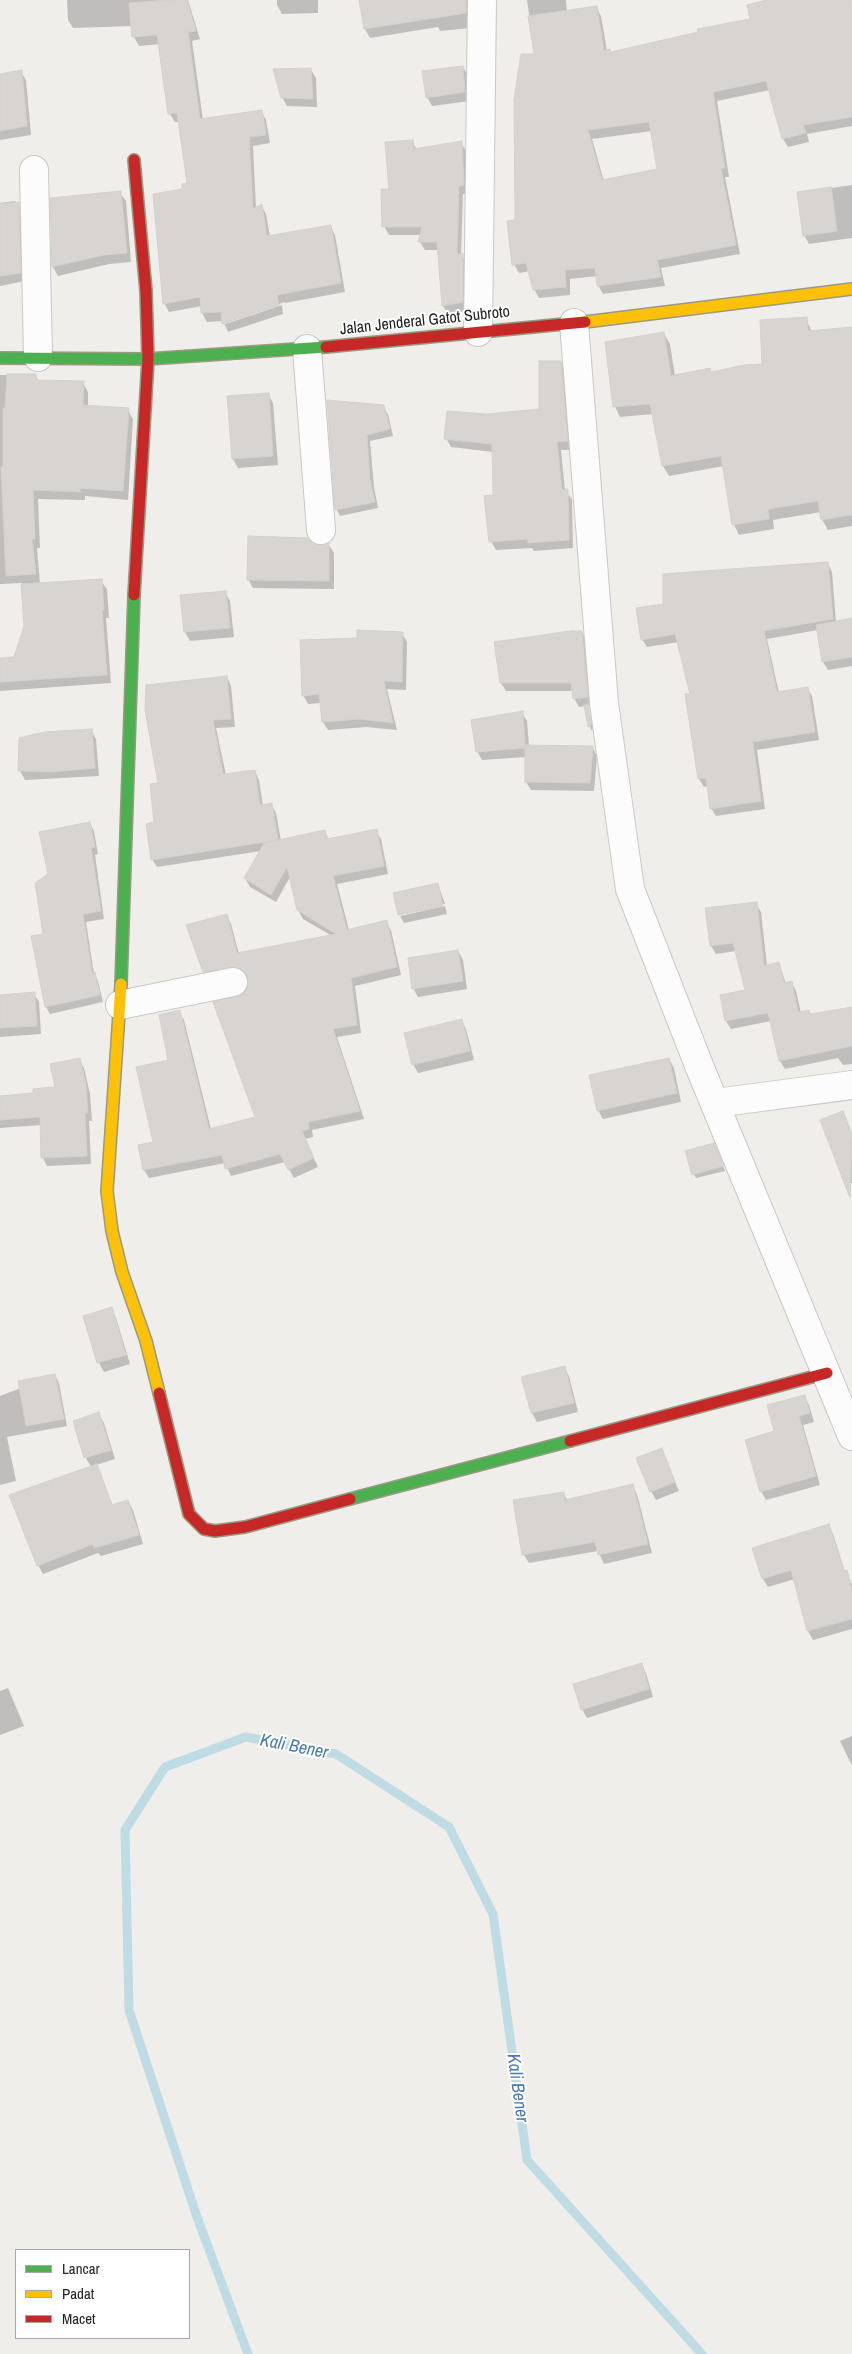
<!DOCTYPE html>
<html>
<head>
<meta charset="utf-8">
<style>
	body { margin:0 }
	#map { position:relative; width:852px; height:2354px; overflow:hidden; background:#f0eeeb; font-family:"Archivo Narrow",sans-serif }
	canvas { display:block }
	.legend { position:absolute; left:15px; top:2249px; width:175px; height:90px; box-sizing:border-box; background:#fff; border:1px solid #a7a7a7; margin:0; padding:6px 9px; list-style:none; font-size:15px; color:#222 }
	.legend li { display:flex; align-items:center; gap:10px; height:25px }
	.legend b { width:25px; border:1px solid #a7a7a7 }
</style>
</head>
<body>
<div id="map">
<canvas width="852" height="2354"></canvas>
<ul class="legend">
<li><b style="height:6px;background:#4caf50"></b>Lancar</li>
<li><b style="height:6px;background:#ffc107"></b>Padat</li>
<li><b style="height:6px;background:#c62828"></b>Macet</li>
</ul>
</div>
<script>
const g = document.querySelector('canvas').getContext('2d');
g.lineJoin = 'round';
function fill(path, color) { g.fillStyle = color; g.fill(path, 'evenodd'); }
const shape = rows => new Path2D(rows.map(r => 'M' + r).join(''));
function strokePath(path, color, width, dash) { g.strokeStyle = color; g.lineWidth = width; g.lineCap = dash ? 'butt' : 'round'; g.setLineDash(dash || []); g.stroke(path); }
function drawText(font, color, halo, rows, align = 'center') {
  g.font = font + ' "Archivo Narrow",sans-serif'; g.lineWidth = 4; g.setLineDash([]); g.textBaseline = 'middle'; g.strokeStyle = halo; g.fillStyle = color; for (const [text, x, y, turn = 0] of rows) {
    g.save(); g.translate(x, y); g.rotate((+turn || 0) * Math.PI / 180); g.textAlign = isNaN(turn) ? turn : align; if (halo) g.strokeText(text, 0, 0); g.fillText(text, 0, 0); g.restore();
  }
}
fill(shape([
	[67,0,188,0,200,39,192,41,203,120,261,111,266,120,270,143,253,146,256,208,261,205,266,214,270,237,330,226,335,235,345,292,285,303,285,302,225,322,225,324,282,305,283,314,228,332,223,321,207,322,202,313,202,306,169,312,164,303,183,191,189,184,179,122,175,122,170,114,160,44,139,46,134,37,133,26,73,28,68,20],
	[277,0,318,0,318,13,282,14,277,5],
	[360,0,475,0,470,28,440,31,438,27,370,38,365,29],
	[527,0,566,0,567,12,596,7,601,16,607,51,611,53,752,20,773,0,852,0,852,126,807,134,809,142,788,147,783,139,770,90,717,101,729,177,725,177,740,254,661,268,665,286,603,294,598,285,597,276,570,279,570,295,539,298,534,289,530,271,519,273,514,264,516,222,535,56],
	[652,131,658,170,604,181,592,139],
	[463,67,468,76,470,101,432,106,427,97],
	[311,70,316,78,317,107,287,106,282,97],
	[21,72,26,80,31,135,0,140,0,75],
	[412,141,417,150,461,143,466,151,468,194,463,194,461,255,467,263,467,311,448,314,443,306,439,250,425,250,420,242,421,235,389,235,384,226,390,190],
	[852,185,852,238,809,244,804,235,798,193],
	[120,193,126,201,131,262,109,264,58,276,53,267,52,199],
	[15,201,23,212,25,281,0,286,0,203],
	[806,319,812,332,852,328,852,526,828,530,822,519,821,512,773,520,774,529,739,535,734,525,724,466,669,476,663,466,653,414,620,417,615,406,664,334,670,344,675,376,711,373,764,365],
	[561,362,565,370,572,450,561,450,565,491,572,499,573,548,534,551,532,548,496,550,491,541,494,496,493,452,451,447,446,438,487,416,540,410],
	[0,375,35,375,39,381,83,383,88,392,88,407,128,410,133,419,128,500,85,496,85,500,38,499,40,548,37,548,40,584,101,581,107,589,109,618,106,618,111,683,0,691,0,659,15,658,26,627,22,583,0,584],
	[268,394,273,403,278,465,238,468,233,459,229,397],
	[328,402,383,407,388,414,393,436,370,441,374,487,378,508,340,516,337,510],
	[329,545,334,553,334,589,253,588,248,579],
	[828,564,832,572,836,623,852,620,852,666,828,670,823,662,818,630,767,639,779,693,807,688,812,696,819,740,757,750,765,809,716,816,711,808,708,786,704,787,699,779,691,695,679,642,647,647,642,639,665,605],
	[225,592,230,601,234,637,190,641,185,632,182,596],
	[582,632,586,641,592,705,588,705,593,730,591,730,585,706,579,707,574,698,573,691,506,691,501,683,496,643],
	[402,633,407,642,406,690,387,689,397,730,366,727,328,730,323,722,321,703,308,704,303,695,358,639],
	[227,677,231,686,235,727,216,728,226,775,255,771,259,780,263,806,271,804,276,813,281,841,325,832,329,840,376,831,381,839,388,874,337,884,349,930,386,922,391,930,401,975,355,986,361,1033,337,1037,364,1119,312,1130,313,1137,305,1139,318,1167,294,1178,285,1162,231,1176,225,1163,149,1178,144,1170,155,1143,179,1012,184,1020,211,1129,256,1118,244,995,249,987,249,979,243,975,208,980,204,972,227,916,231,924,239,954,332,936,303,919,298,910,290,877,276,902,250,887,245,878,261,851,157,867,152,859,159,784],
	[522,713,527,721,529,746,592,747,597,756,594,791,531,790,526,782,526,757,482,760,477,751],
	[91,730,96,739,99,776,25,780,20,771,20,739],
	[90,824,94,831,98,854,95,855,104,919,86,922,94,974,98,981,103,1002,50,1014,46,1007,33,937,44,935,49,875],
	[438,884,445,904,400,913,400,916,445,906,447,914,404,923,399,914,395,894],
	[756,904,761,912,767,966,779,963,786,984,792,983,796,991,801,1013,809,1011,811,1015,852,1009,852,1064,843,1065,838,1058,785,1069,780,1061,771,1021,731,1029,726,1021,746,991,736,951,716,954,711,946],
	[458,951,463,960,467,989,418,997,413,988],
	[34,994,39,1002,41,1034,0,1037,0,996],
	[461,1020,466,1029,474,1060,418,1073,413,1064],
	[669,1059,674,1068,681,1102,603,1119,598,1110],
	[79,1060,84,1068,90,1094,92,1121,89,1121,91,1164,47,1166,43,1158,41,1125,0,1128,0,1097,35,1094,56,1089],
	[842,1113,852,1133,852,1183,848,1185],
	[716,1148,725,1171,696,1178,694,1174],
	[111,1309,116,1318,130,1364,104,1372,99,1363,85,1317],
	[564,1367,569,1376,578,1412,537,1422,532,1413,523,1377],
	[55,1375,59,1383,67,1426,7,1437,16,1481,0,1485,0,1396],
	[804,1396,809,1405,814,1422,803,1425,820,1485,766,1500,761,1491,776,1432],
	[99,1414,104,1423,115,1459,96,1465,113,1506,128,1501,133,1510,143,1544,101,1556,98,1553,43,1574,38,1565,91,1467,86,1458,75,1422],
	[662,1450,679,1491,656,1500,651,1491],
	[632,1485,637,1494,652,1553,604,1564,598,1551,529,1563,524,1555,563,1493,568,1501],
	[828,1525,833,1534,845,1572,852,1584,852,1629,813,1640,808,1631,795,1579,768,1587,763,1579],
	[641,1665,646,1673,653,1697,587,1718,582,1709],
	[8,1688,24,1726,0,1735,0,1691],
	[852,1736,852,1766,840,1741]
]), '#0003');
strokePath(shape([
	[248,2354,197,2217,129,2010,125,1830,165,1767,246,1737,336,1754,449,1827,493,1914,527,2160,702,2354]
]), '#bfdbe3', 9);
const building = shape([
	[168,0,187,0,196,31,188,32,200,119,262,110,266,135,249,137,253,209,262,204,267,236,331,225,341,283,277,295,279,305,222,324,221,312,201,313,200,297,163,304,153,194,182,189,182,184,187,183,177,113,168,114,157,35,132,37,129,3,168,0],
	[359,0,466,0,466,13,364,29,359,0],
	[767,0,852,0,852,117,803,125,806,133,782,139,766,81,713,92,725,168,721,169,736,245,657,260,661,277,597,286,595,268,565,270,566,287,533,290,526,263,512,265,507,221,515,220,514,99,521,54,534,54,528,16,597,6,604,51,610,49,611,52,698,32,697,29,750,19,747,5,767,0],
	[649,122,657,169,602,180,588,130,649,122],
	[463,66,465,92,426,98,422,71,463,66],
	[311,68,313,99,281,98,273,69,311,68],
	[22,70,27,126,0,131,0,74,22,70],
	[413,140,414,149,462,141,464,185,459,186,457,254,463,253,463,302,442,306,437,242,418,242,422,227,382,227,381,189,389,189,385,142,413,140],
	[831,187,837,231,803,236,797,192,831,187],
	[121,191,127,253,104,255,52,267,50,198,121,191],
	[19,202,21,273,0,276,0,204,19,202],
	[807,317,808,331,852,327,852,515,821,520,818,501,768,509,769,519,732,525,721,456,662,466,650,404,613,407,605,342,664,332,671,376,710,368,711,372,744,365,762,364,760,320,807,317],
	[539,361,561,361,568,441,557,442,562,490,568,489,569,540,528,543,528,539,489,542,484,496,493,495,492,444,444,439,447,411,487,414,539,409,539,361],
	[7,374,36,374,36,380,84,381,83,405,129,408,123,491,80,488,80,492,33,490,35,539,32,539,36,574,6,576,1,467,3,467,3,408,5,408,7,374],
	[269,393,273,456,232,459,227,396,269,393],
	[327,400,384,405,390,429,367,435,370,480,375,502,335,510,327,400],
	[248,536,308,538,315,544,322,546,329,543,329,581,247,580,248,536],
	[828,562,833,619,764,631,777,692,808,687,815,732,753,742,761,801,710,809,706,778,698,779,685,694,690,694,675,634,641,640,636,608,663,604,663,574,828,562],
	[102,579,104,610,102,610,107,675,0,682,0,658,14,657,24,626,21,584,102,579],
	[226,591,230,628,184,632,180,595,226,591],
	[852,618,852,657,822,662,816,625,852,618],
	[357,630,403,632,402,682,384,681,393,723,361,719,322,722,319,694,302,696,300,640,357,638,357,630],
	[571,631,582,631,588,697,573,699,571,683,500,683,494,642,571,631],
	[227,676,231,719,213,720,223,774,255,770,260,805,272,803,278,840,325,830,327,839,377,829,384,866,333,876,347,930,387,920,397,967,351,978,357,1025,333,1029,360,1111,308,1122,309,1129,302,1131,314,1158,288,1170,280,1154,225,1169,222,1155,143,1170,138,1145,153,1142,136,1067,168,1060,159,1015,180,1010,209,1129,255,1117,213,1002,243,994,248,986,248,978,244,971,237,967,203,972,186,925,227,914,237,953,336,934,297,910,287,867,271,895,244,878,264,843,278,840,151,860,146,824,154,822,150,784,158,783,145,710,146,685,227,676],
	[588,704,591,726,588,727,584,705,588,704],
	[523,711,525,748,476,752,471,720,523,711],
	[92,729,95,768,52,772,18,771,19,738,44,732,92,729],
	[525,745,593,746,590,783,525,782,525,745],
	[90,822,95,847,91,848,101,911,83,914,92,973,95,972,100,995,45,1007,31,936,43,934,35,883,48,874,39,832,90,822],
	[438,883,443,906,398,915,393,893,438,883],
	[757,902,764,966,779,962,784,983,792,981,798,1012,809,1010,810,1014,852,1007,852,1046,779,1061,768,1013,725,1021,720,995,745,990,733,943,710,946,705,908,757,902],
	[458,950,463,981,412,989,408,958,458,950],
	[35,992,37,1026,0,1028,0,995,35,992],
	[462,1019,470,1051,412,1065,404,1033,462,1019],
	[80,1058,86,1085,88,1113,85,1113,87,1156,41,1158,40,1117,0,1120,0,1096,33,1093,33,1089,55,1087,50,1064,80,1058],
	[669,1058,677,1093,597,1111,589,1075,669,1058],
	[843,1111,852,1134,850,1198,820,1120,843,1111],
	[714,1143,724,1166,692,1175,685,1151,714,1143],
	[112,1307,126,1355,97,1363,83,1316,112,1307],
	[565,1366,574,1403,531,1413,521,1377,565,1366],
	[55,1374,64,1419,26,1426,18,1381,55,1374],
	[805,1395,810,1413,799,1416,816,1476,760,1492,745,1440,774,1431,767,1405,805,1395],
	[99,1412,111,1450,84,1458,73,1421,99,1412],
	[662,1448,675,1482,650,1492,636,1458,662,1448],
	[97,1464,112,1505,128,1500,139,1535,94,1548,93,1544,37,1566,9,1495,97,1464],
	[633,1484,648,1544,598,1555,595,1542,522,1555,513,1500,564,1492,565,1500,633,1484],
	[829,1524,844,1571,847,1570,852,1590,852,1619,807,1631,791,1570,762,1579,752,1548,829,1524],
	[642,1663,649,1689,581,1710,573,1684,642,1663]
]);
fill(building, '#d7d4d2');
strokePath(building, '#d3d0cc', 1);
const street = shape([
	[34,170,38,357],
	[574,323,604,703,630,889,700,1068,852,1436],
	[478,332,482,0],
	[307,349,321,530],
	[120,1005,233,982],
	[716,1103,852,1085]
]);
const fast = shape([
	[0,358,148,359,326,347],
	[121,984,134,595],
	[350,1499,570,1441]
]);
const slow = shape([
	[585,322,852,289],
	[121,984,107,1191,112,1231,122,1272,146,1341,159,1393]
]);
const jam = shape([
	[326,347,585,322],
	[134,595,148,359,146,291,134,160],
	[159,1393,189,1514,204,1529,215,1531,245,1527,350,1499],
	[570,1441,827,1373]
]);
strokePath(street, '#c9c8c7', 30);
strokePath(fast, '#999a82', 14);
strokePath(slow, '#999a82', 14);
strokePath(jam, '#999a82', 14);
strokePath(street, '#fdfcfc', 28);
strokePath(fast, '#4caf50', 11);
strokePath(slow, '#ffc107', 11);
strokePath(jam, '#c62828', 11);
drawText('16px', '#222', '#fff', [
	["Jalan Jenderal Gatot Subroto",425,321,-6]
]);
drawText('italic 18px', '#4a7aab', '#fff', [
	["Kali Bener",294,1747,11],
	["Kali Bener",517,2088,82]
]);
</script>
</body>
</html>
